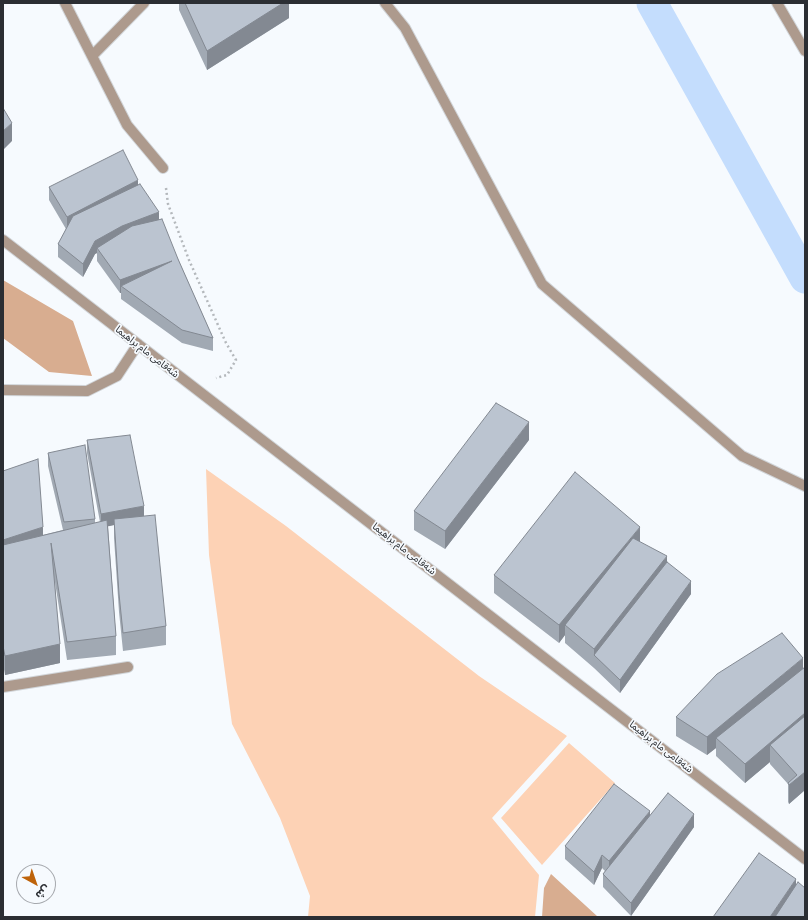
<!DOCTYPE html>
<html>
<head>
<meta charset="utf-8">
<style>
	body { margin:0 }
	#map { position:relative; width:808px; height:920px; overflow:hidden; background:#f6fafe; font-family:"IBM Plex Serif","Noto Sans Arabic",serif }
	canvas { display:block }
	.frame { position:absolute; inset:0; border:4px solid #2b2e33; pointer-events:none }
	.north { position:absolute; left:16px; top:864px; width:40px; height:40px; box-sizing:border-box; background:#f6fafe; border:1px solid #a5a8ad; border-radius:50%; rotate:140deg; font-size:11px; font-weight:700; line-height:16px; text-align:center; color:#2b2e33 }
	.north::after { content:''; display:block; margin:auto; width:14px; height:18px; background:#be630a; clip-path:polygon(50% 0,100% 100%,50% 72%,0 100%) }
</style>
</head>
<body>
<div id="map">
<canvas width="808" height="920"></canvas>
<div class="frame"></div>
<div class="north">ش</div>
</div>
<script>
const g = document.querySelector('canvas').getContext('2d');
g.lineJoin = 'round';
function fill(path, color) { g.fillStyle = color; g.fill(path, 'evenodd'); }
const shape = rows => new Path2D(rows.map(r => 'M' + r).join(''));
function strokePath(path, color, width, dash) { g.strokeStyle = color; g.lineWidth = width; g.lineCap = dash ? 'butt' : 'round'; g.setLineDash(dash || []); g.stroke(path); }
function drawText(font, color, halo, rows, align = 'center') {
  g.font = font + ' "IBM Plex Serif","Noto Sans Arabic",serif'; g.lineWidth = 3.5; g.setLineDash([]); g.textBaseline = 'middle'; g.strokeStyle = halo; g.fillStyle = color; for (const [text, x, y, turn = 0] of rows) {
    g.save(); g.translate(x, y); g.rotate((+turn || 0) * Math.PI / 180); g.textAlign = isNaN(turn) ? turn : align; if (halo) g.strokeText(text, 0, 0); g.fillText(text, 0, 0); g.restore();
  }
}
fill(shape([
	[206,469,286,526,479,676,567,736,492,818,539,875,535,917,308,917,310,896,280,818,232,724,209,555],
	[569,743,615,783,542,865,501,818]
]), '#fdd2b5');
fill(shape([
	[3,280,73,321,92,376,49,372,3,338],
	[551,874,597,916,598,917,542,917,544,888]
]), '#d8ad90');
strokePath(shape([
	[652,3,805,278]
]), '#c4ddfd', 31);
const minor = shape([
	[65,3,127,125,163,168],
	[385,3,405,28,542,284,742,456,805,486],
	[777,3,805,51],
	[92,56,144,3],
	[3,240,805,859],
	[3,390,87,391,117,376,138,344],
	[3,687,128,667]
]);
strokePath(minor, '#d1d5d9', 12);
strokePath(shape([
	[166,188,168,204,189,260,226,343,236,360,227,375,216,378]
]), '#b4b8bc', 2.5, [2, 3]);
strokePath(minor, '#ad9a8d', 10);
fill(shape([
	[179,3,289,3,289,18,207,70,179,10],
	[138,185,159,220,178,259,213,338,213,351,182,343,121,299,121,293,120,293,97,261,97,253,95,254,83,277,58,257,58,244,66,229,49,200,49,187],
	[87,440,144,516,166,626,166,645,123,651,119,612,114,538,114,525,108,526,116,636,116,655,67,660,55,582,60,663,5,675,3,664,3,471,43,535,63,530,48,466,48,453,95,519,95,523,100,522,87,453],
	[529,440,445,549,414,530,414,511],
	[640,542,667,562,691,594,620,693,594,668,565,643,565,635,559,643,494,593,494,575],
	[803,668,805,790,789,804,788,802,788,784,770,764,770,762,745,783,716,756,716,748,707,755,676,736,676,717],
	[650,816,694,827,631,916,603,887,603,874,605,871,602,868,594,885,565,859,565,846]
]), '#a1a9b3');
fill(shape([
	[283,3,289,3,289,18,207,70,207,51],
	[12,123,12,141,3,150,3,131],
	[138,180,138,194,67,230,67,217],
	[159,212,159,225,97,248,97,253,95,254,83,277,83,264,95,241,122,226],
	[172,261,121,286,121,293,120,293,120,280],
	[529,422,529,440,445,549,445,531],
	[144,506,144,519,114,519,114,525,101,528,101,514],
	[43,527,43,540,3,553,3,540],
	[640,527,640,546,565,625,565,635,559,643,559,625],
	[667,556,667,575,594,655,594,649],
	[691,581,691,594,620,693,620,680],
	[60,644,60,663,5,675,5,656],
	[803,658,803,676,716,738,716,748,707,755,707,737],
	[805,713,805,732,770,745,770,762,745,783,745,764],
	[805,772,805,790,789,804,789,785],
	[650,811,650,824,609,874,609,861],
	[694,814,694,827,631,916,631,903],
	[602,855,602,868,594,885,594,872],
	[796,879,796,898,783,917,770,917]
]), '#838992');
const building = shape([
	[185,3,283,3,207,51,185,3],
	[3,108,12,123,3,131,3,108],
	[123,150,138,180,67,217,49,187,123,150],
	[140,184,159,212,122,226,95,241,83,264,58,244,73,216,140,184],
	[162,219,178,259,213,338,182,330,121,286,172,261,120,280,97,248,132,226,162,219],
	[496,403,529,422,445,531,414,511,496,403],
	[130,435,144,506,101,514,87,440,130,435],
	[85,445,95,519,64,522,48,453,85,445],
	[38,459,43,527,3,540,3,471,38,459],
	[575,472,640,527,559,625,494,575,575,472],
	[155,515,166,626,123,633,119,594,114,519,155,515],
	[107,520,116,636,67,642,51,543,60,644,5,656,3,646,3,545,107,520],
	[633,538,667,556,594,649,565,625,633,538],
	[667,562,691,581,620,680,594,655,667,562],
	[782,633,803,658,707,737,676,717,717,674,782,633],
	[805,667,805,713,745,764,716,738,805,667],
	[805,716,805,772,789,785,788,783,797,775,770,745,805,716],
	[614,784,650,811,609,861,602,855,594,872,565,846,614,784],
	[668,793,694,814,631,903,603,874,668,793],
	[759,853,796,879,770,917,713,917,759,853],
	[798,882,805,888,805,917,775,917,798,882]
]);
fill(building, '#bbc4d0');
strokePath(building, '#838992', 1);
drawText('10px', '#2b2e33', '#f6fafe', [
	["شەقامی مام براهیما",147,352,38],
	["شەقامی مام براهیما",404,549,38],
	["شەقامی مام براهیما",661,747,38]
]);
</script>
</body>
</html>
